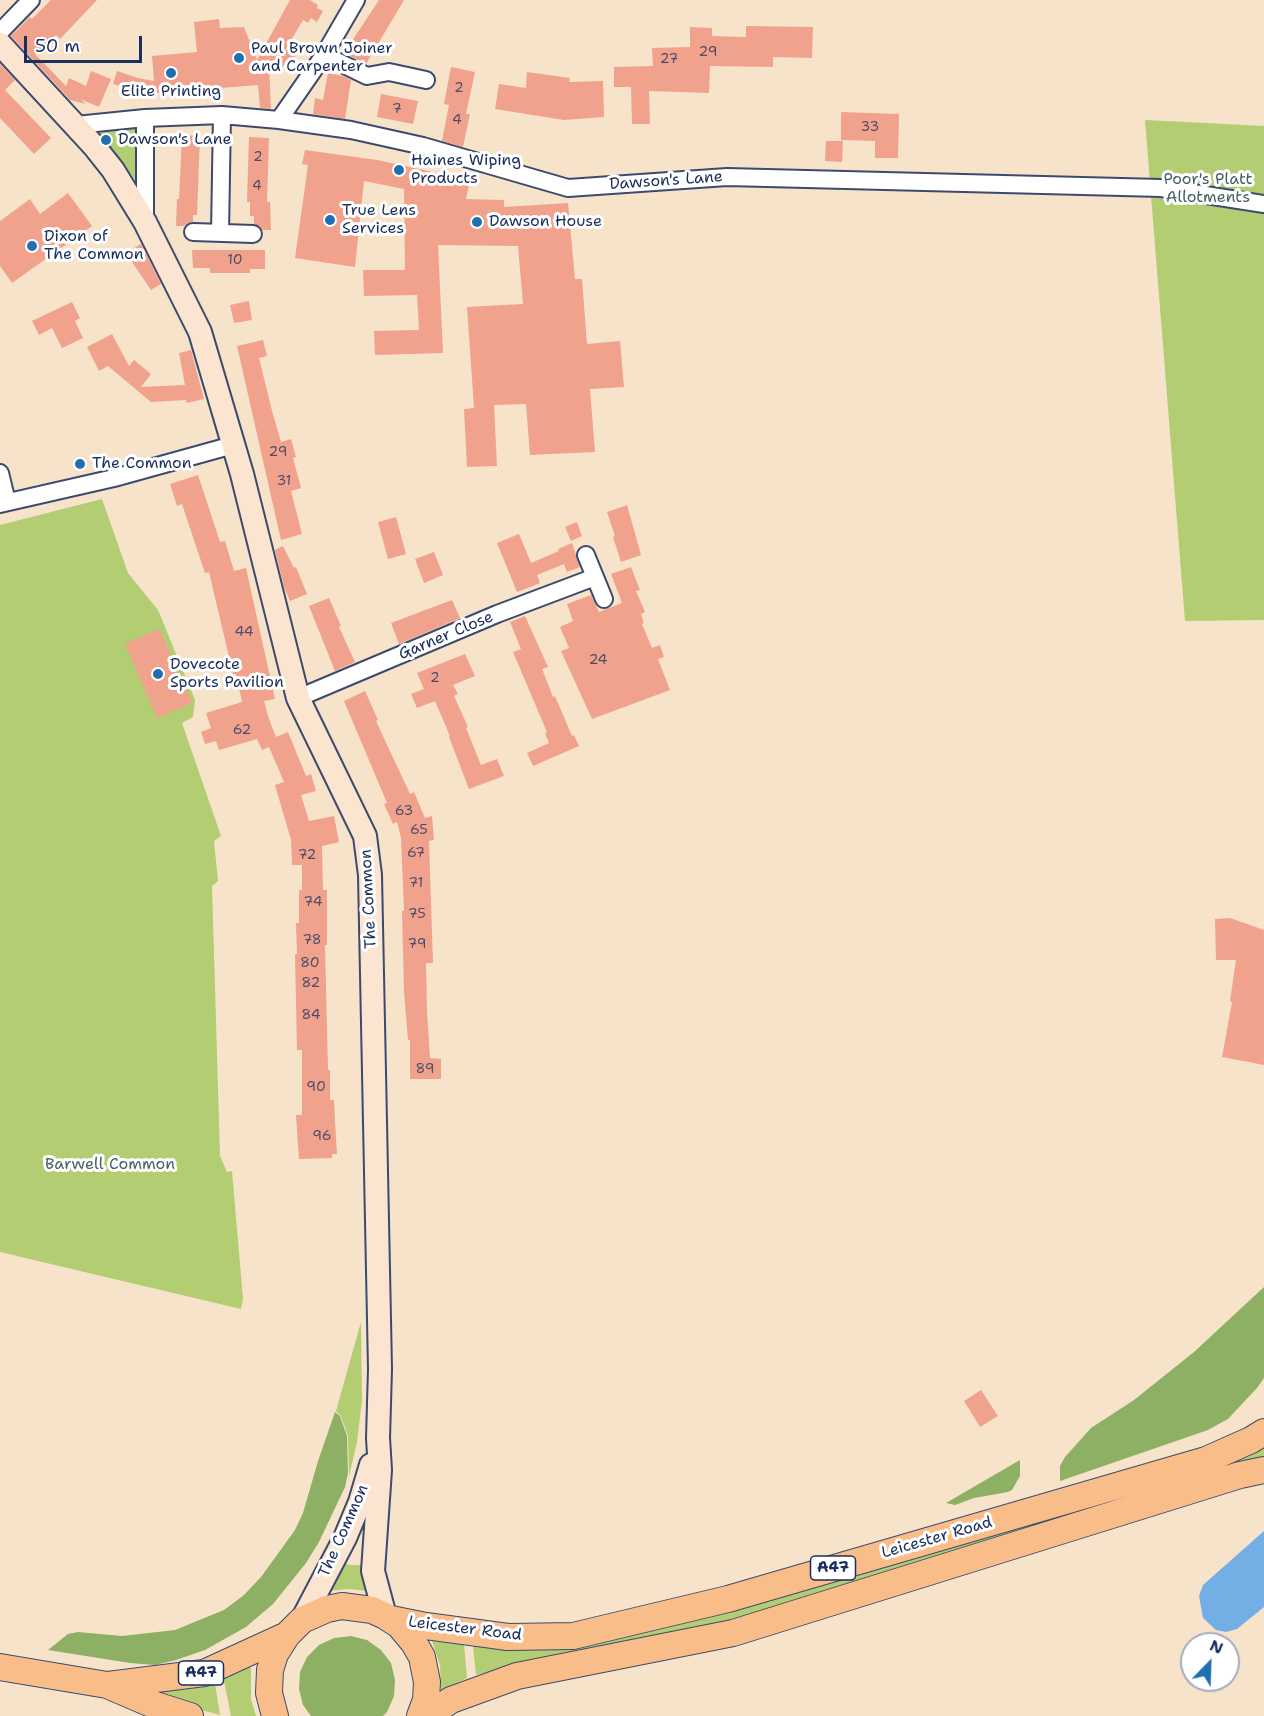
<!DOCTYPE html>
<html>
<head>
<meta charset="utf-8">
<style>
	body { margin:0 }
	#map { position:relative; width:1264px; height:1716px; overflow:hidden; background:#f6e3ca; font-family:"Shantell Sans",sans-serif }
	canvas { display:block }
	.north { position:absolute; left:1180px; top:1632px; width:60px; height:60px; box-sizing:border-box; background:#fff; border:2px solid #a4acbf; border-radius:50%; rotate:23deg; font-size:16px; font-weight:700; line-height:24px; text-align:center; color:#1b2f5e }
	.north::after { content:''; display:block; margin:auto; width:21px; height:27px; background:#1f6fb2; clip-path:polygon(50% 0,100% 100%,50% 72%,0 100%) }
	.scale { position:absolute; left:24px; top:36px; width:118px; height:27px; box-sizing:border-box; border:3px solid #1b2f5e; border-top:0; padding-left:8px; font-size:18px; line-height:21px; white-space:nowrap; color:#1b2f5e; -webkit-text-stroke:4px #fff; paint-order:stroke }
</style>
</head>
<body>
<div id="map">
<canvas width="1264" height="1716"></canvas>
<div class="north">N</div>
<div class="scale">50 m</div>
</div>
<script>
const g = document.querySelector('canvas').getContext('2d');
g.lineJoin = 'round';
function fill(path, color) { g.fillStyle = color; g.fill(path, 'evenodd'); }
const shape = rows => new Path2D(rows.map(r => 'M' + r).join(''));
function strokePath(path, color, width, dash) { g.strokeStyle = color; g.lineWidth = width; g.lineCap = dash ? 'butt' : 'round'; g.setLineDash(dash || []); g.stroke(path); }
function drawText(font, color, halo, rows, align = 'center') {
  g.font = font + ' "Shantell Sans",sans-serif'; g.lineWidth = 6; g.setLineDash([]); g.textBaseline = 'middle'; g.strokeStyle = halo; g.fillStyle = color; for (const [text, x, y, turn = 0] of rows) {
    g.save(); g.translate(x, y); g.rotate((+turn || 0) * Math.PI / 180); g.textAlign = isNaN(turn) ? turn : align; if (halo) g.strokeText(text, 0, 0); g.fillText(text, 0, 0); g.restore();
  }
}
fill(shape([
	[1145,120,1264,126,1264,620,1185,621],
	[136,128,138,183,95,133],
	[102,499,128,573,158,610,195,700,193,717,182,723,221,836,214,841,218,881,212,886,220,1156,227,1172,232,1171,243,1299,241,1309,0,1252,0,525],
	[361,1322,362,1400,357,1442,349,1476,348,1436,341,1416,336,1411],
	[1264,1448,1264,1458,706,1630,526,1663,476,1675,473,1646,522,1649,623,1637,725,1612,764,1602,980,1537],
	[342,1563,351,1565,362,1565,367,1591,349,1589,327,1591],
	[432,1641,464,1644,467,1678,441,1690,440,1665],
	[251,1667,251,1699,256,1716,231,1716,223,1676],
	[214,1677,220,1715,150,1696,151,1689]
]), '#b3cd73');
fill(shape([
	[1264,1287,1264,1378,1257,1388,1228,1419,1208,1430,1060,1481,1060,1466,1065,1457,1091,1428,1134,1400,1194,1352],
	[335,1412,340,1416,347,1436,348,1473,345,1487,319,1542,306,1563,273,1604,246,1627,205,1650,176,1660,155,1665,130,1663,48,1650,68,1634,78,1632,122,1636,175,1630,224,1610,244,1595,261,1577,295,1530,303,1513,318,1461],
	[1020,1460,1020,1476,1012,1490,1008,1492,974,1498,955,1505,946,1503],
	[351,1636,367,1640,381,1650,391,1663,395,1680,394,1696,387,1712,383,1716,311,1716,303,1705,299,1689,300,1672,307,1657,319,1645,334,1638]
]), '#8eb065');
fill(shape([
	[1264,1531,1264,1607,1237,1629,1226,1632,1216,1630,1203,1618,1199,1596,1203,1585]
]), '#73afe5');
fill(shape([
	[51,0,97,0,60,39,56,35,35,54,66,86,69,78,86,86,91,71,111,79,99,107,80,99,86,104,70,100,11,36,30,17,32,19],
	[290,0,310,0,318,5,317,8,323,11,317,22,311,18,308,23,303,20,286,49,296,55,289,68,283,65,279,72,269,66,271,109,260,108,258,85,146,94,113,84,117,71,138,78,154,81,152,56,197,52,194,22,219,19,220,28,244,27,257,60],
	[379,0,404,0,366,64,344,53],
	[746,26,813,27,812,58,773,57,773,67,710,66,709,93,649,91,650,124,632,124,631,87,614,87,614,67,653,66,652,48,690,47,690,27,712,28,712,36,746,37],
	[0,64,15,80,5,90,51,138,34,154,0,118],
	[451,67,475,72,466,114,470,114,463,147,442,141,449,105,444,104],
	[527,72,570,78,569,82,603,81,604,117,564,120,495,109,499,84,526,88],
	[328,73,343,76,351,80,345,119,313,114,315,98,323,100],
	[381,94,418,101,413,124,377,117],
	[841,112,899,114,898,158,875,158,875,141,841,140],
	[182,135,200,136,197,215,193,215,193,222,184,226,176,226,177,199,179,199],
	[249,137,269,138,267,202,270,202,271,230,262,230,254,224,254,216,250,216,250,202,247,202],
	[826,141,843,141,842,162,825,161],
	[305,150,377,160,470,180,466,199,504,200,504,207,568,203,575,279,582,279,587,344,620,341,624,387,590,389,595,452,530,455,526,404,494,405,497,466,467,467,464,409,474,408,467,307,523,304,518,246,438,245,443,353,375,355,374,331,419,330,417,295,364,296,363,270,405,270,404,189,364,181,355,267,295,258,308,165,302,164],
	[68,193,92,226,12,283,0,266,0,221,30,199,40,214],
	[141,244,161,284,151,290,126,253],
	[192,250,265,250,265,269,250,269,250,273,210,273,210,268,193,268],
	[249,301,252,320,234,323,230,305],
	[72,302,80,318,75,321,83,338,62,348,52,328,39,335,32,321],
	[112,334,129,366,134,360,151,374,141,387,185,385,179,353,191,350,204,399,187,403,186,400,151,402,108,366,99,371,87,347],
	[263,340,267,356,259,358,272,411,281,442,291,439,296,457,293,458,301,488,291,491,302,534,281,540,237,346],
	[198,475,220,542,225,541,234,571,246,568,275,699,264,701,269,719,276,737,288,732,306,776,311,774,316,791,301,795,309,821,334,816,339,842,322,846,323,890,327,890,327,945,325,945,328,1070,330,1070,330,1100,334,1100,336,1139,337,1154,332,1154,332,1158,299,1159,296,1115,302,1115,302,1050,297,1050,295,954,297,954,296,923,299,923,299,890,302,890,302,865,292,865,291,840,275,785,284,782,269,747,262,750,257,739,219,750,216,741,205,744,201,732,211,728,206,713,242,702,236,674,233,674,209,572,205,573,182,504,177,506,170,484],
	[627,505,641,555,621,562,613,537,615,536,607,512],
	[396,517,406,554,388,559,378,522],
	[577,522,582,536,571,541,565,527],
	[519,534,531,563,559,551,558,549,572,543,580,567,567,572,564,564,537,575,540,583,517,592,497,543],
	[283,546,294,568,296,567,307,594,290,601,284,587,275,550],
	[434,552,443,575,424,583,415,559],
	[631,567,640,590,636,591,645,612,641,614,644,623,642,624,652,648,660,645,664,657,658,659,670,690,592,719,561,651,569,648,560,627,573,621,567,604,591,595,599,612,622,603,611,574],
	[329,598,341,626,339,627,355,662,335,671,309,606],
	[452,600,460,618,399,644,391,623],
	[525,616,548,667,542,669,553,697,555,696,572,736,574,735,579,746,533,766,527,753,549,743,545,733,547,732,513,652,521,649,510,622],
	[159,629,192,703,157,718,125,644],
	[465,654,475,676,453,685,458,694,454,696,468,727,466,728,481,765,497,759,504,776,469,789,449,737,450,736,435,701,417,708,411,694,424,689,417,673],
	[365,691,378,720,376,721,410,794,414,792,425,818,432,816,434,840,429,841,433,963,426,963,427,1011,430,1058,441,1059,441,1079,410,1079,410,1040,408,1040,404,991,402,911,404,911,401,838,397,822,393,824,384,804,387,803,344,701],
	[1230,918,1264,930,1264,1065,1222,1057,1232,1002,1230,1001,1236,960,1216,960,1215,919],
	[981,1390,998,1416,980,1427,964,1401]
]), '#f0a28d');
const street = shape([
	[0,32,31,0],
	[324,55,367,76,389,72,426,80],
	[279,120,324,55,356,0],
	[76,125,145,118,222,115,279,120,351,130,423,146,568,188,727,177,1161,188,1264,204],
	[145,221,145,118],
	[193,232,253,234],
	[220,233,222,115],
	[0,473,7,502],
	[0,504,114,478,233,445],
	[586,555,604,599],
	[298,698,497,614,595,577]
]);
const secondary = shape([
	[0,44,94,146,113,170,145,222,200,332,242,474,298,698,365,836,370,875,380,1369,378,1438,380,1470,373,1571,385,1616],
	[302,1620,345,1538,360,1502,371,1465]
]);
const primary = shape([
	[391,1619,426,1626,508,1637,573,1636,728,1599,1206,1460,1251,1440,1264,1432],
	[0,1667,107,1685,149,1703,190,1716],
	[108,1685,204,1673,287,1635],
	[275,1716,269,1693,270,1670,275,1654,287,1635,302,1620,327,1609,342,1606,372,1610,385,1616,399,1625,414,1643,422,1657,427,1682,426,1700,420,1716],
	[428,1716,451,1700,517,1676,733,1633,1240,1475,1264,1470]
]);
strokePath(street, '#3c4a6e', 20);
strokePath(secondary, '#3c4a6e', 26);
strokePath(primary, '#3c4a6e', 28);
strokePath(street, '#fff', 16);
strokePath(secondary, '#fce5d0', 22);
strokePath(primary, '#f8bd89', 26);
for (const [x, y, r, color] of [
	[239,58,6,"#1f6fb2"],
	[171,73,6,"#1f6fb2"],
	[106,140,6,"#1f6fb2"],
	[399,170,6,"#1f6fb2"],
	[330,220,6,"#1f6fb2"],
	[477,222,6,"#1f6fb2"],
	[32,246,6,"#1f6fb2"],
	[80,464,6,"#1f6fb2"],
	[158,674,6,"#1f6fb2"]
]) { const dot = new Path2D(); dot.arc(x, y, r, 0, 2 * Math.PI); g.fillStyle = color; g.fill(dot); strokePath(dot, '#fff', 2); }
drawText('14px', '#504c6a', null, [
	["29",708,52],
	["27",669,59],
	["2",459,88],
	["7",397,109],
	["4",457,120],
	["33",870,127],
	["2",258,157],
	["4",257,186],
	["10",235,260],
	["29",278,452],
	["31",284,481],
	["44",244,632],
	["24",598,660],
	["2",435,678],
	["62",242,730],
	["63",404,811],
	["65",419,830],
	["67",416,853],
	["72",307,855],
	["71",416,883],
	["74",313,902],
	["75",417,914],
	["78",312,940],
	["79",417,944],
	["80",310,963],
	["82",311,983],
	["84",311,1015],
	["89",425,1069],
	["90",316,1087],
	["96",322,1136]
]);
for (const [x, y, w] of [
	[833,1568,45],
	[201,1673,45]
]) { const box = new Path2D(); box.roundRect(x - w / 2, y - 12, w, 24, 4.5); g.fillStyle = '#fff'; g.fill(box); strokePath(box, '#1b2f5e', 1.5); }
drawText('bold 15px', '#1b2f5e', null, [
	["A47",833,1568],
	["A47",201,1673]
]);
drawText('16px', '#1b2f5e', '#fff', [
	["Paul Brown Joiner",251,49],
	["and Carpenter",251,67],
	["Elite Printing",171,92,"center"],
	["Dawson's Lane",118,140],
	["Haines Wiping",411,161],
	["Products",411,179],
	["True Lens",342,211],
	["Services",342,229],
	["Dawson House",489,222],
	["Dixon of",44,237],
	["The Common",44,255],
	["The Common",92,464],
	["Dovecote",170,665],
	["Sports Pavilion",170,683]
], 'left');
drawText('16px', '#495e64', '#fff', [
	["Poor's Platt",1208,180],
	["Allotments",1208,198],
	["Barwell Common",110,1165]
]);
drawText('16px', '#1b2f5e', '#fff', [
	["Dawson's Lane",666,181,-4],
	["Garner Close",446,636,-23],
	["The Common",369,899,-93],
	["The Common",344,1531,-66],
	["Leicester Road",937,1538,-16],
	["Leicester Road",465,1629,7]
]);
</script>
</body>
</html>
